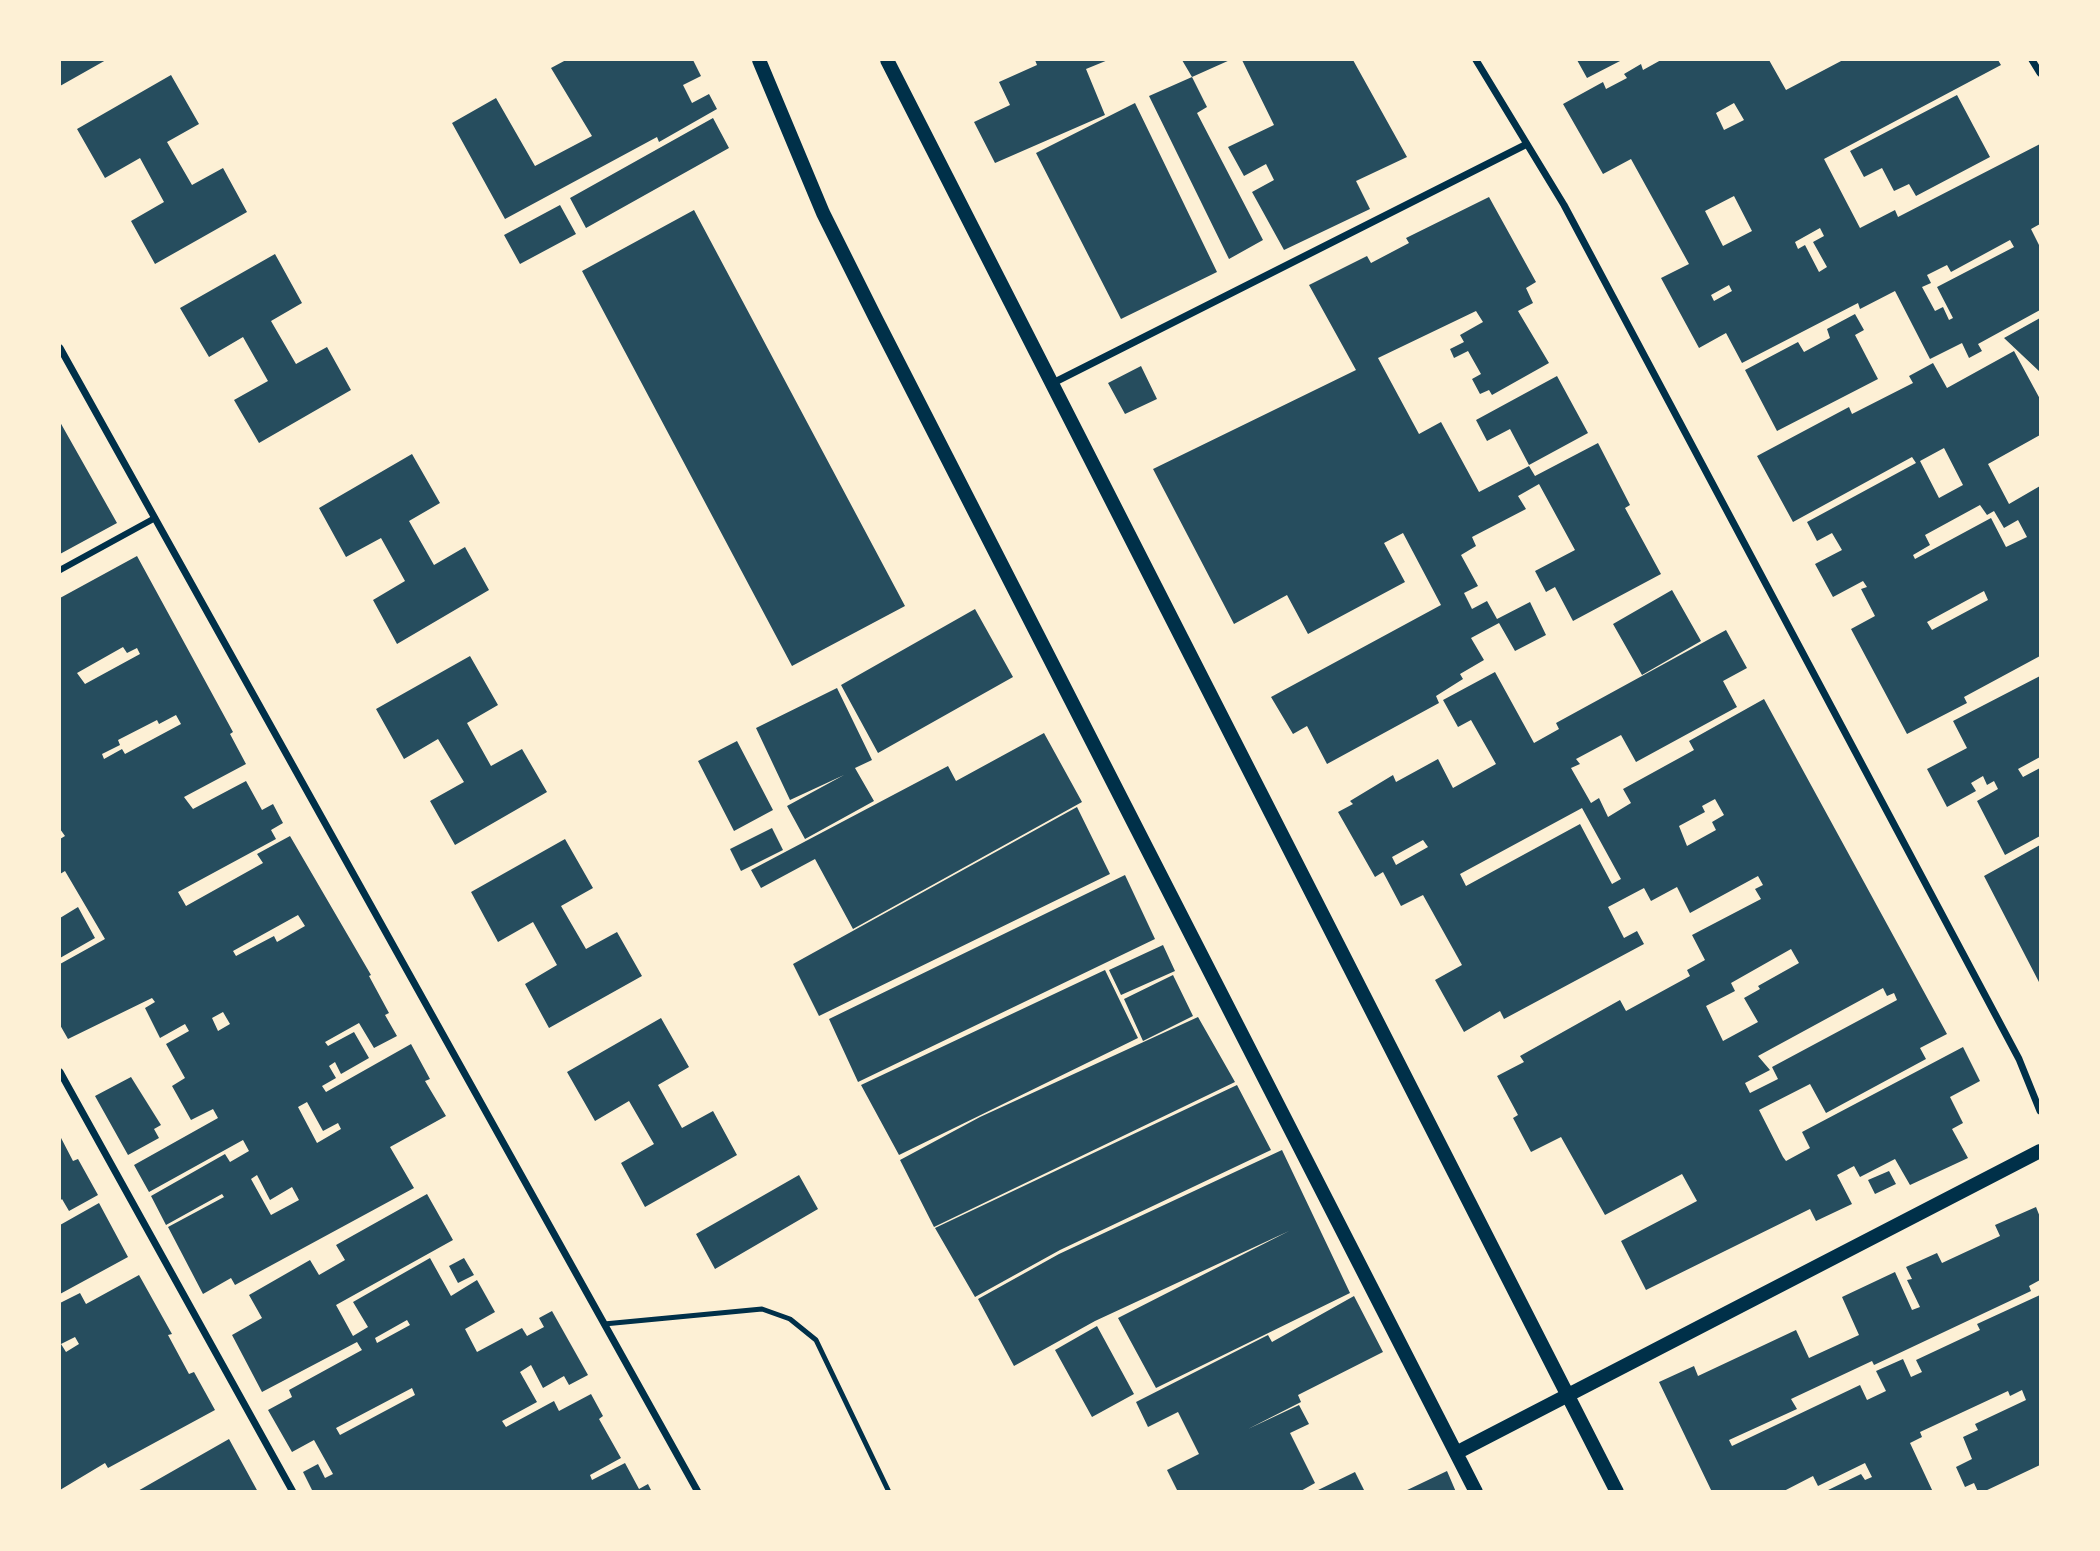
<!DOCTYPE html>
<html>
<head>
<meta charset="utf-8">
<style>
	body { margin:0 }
	#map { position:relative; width:2100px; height:1551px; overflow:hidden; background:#fdf0d5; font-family:"Titillium Web",sans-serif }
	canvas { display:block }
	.frame { position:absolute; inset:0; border:61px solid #fdf0d5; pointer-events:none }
</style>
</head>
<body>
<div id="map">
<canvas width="2100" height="1551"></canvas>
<div class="frame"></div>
</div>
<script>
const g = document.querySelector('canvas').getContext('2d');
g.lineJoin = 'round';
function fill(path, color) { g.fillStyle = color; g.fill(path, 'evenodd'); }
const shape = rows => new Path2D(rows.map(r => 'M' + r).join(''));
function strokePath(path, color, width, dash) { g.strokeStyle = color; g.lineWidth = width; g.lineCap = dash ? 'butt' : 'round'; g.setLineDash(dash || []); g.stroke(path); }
fill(shape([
	[60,60,106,60,60,86],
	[566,60,693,60,701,76,683,85,692,103,709,94,717,109,659,142,657,137,505,219,452,123,496,98,535,166,592,136,551,68],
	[1035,60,1108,60,1086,69,1105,115,995,163,974,122,1010,105,999,82,1037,65],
	[1182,60,1230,60,1192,77],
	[1242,60,1353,60,1407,157,1356,181,1370,209,1284,250,1252,192,1274,180,1266,164,1244,176,1228,147,1274,125],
	[1577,60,1622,60,1587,78],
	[1661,60,1769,60,1786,90,1843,60,1998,60,2001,65,1824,159,1860,228,1895,210,1898,217,2040,144,2040,224,2031,229,2040,247,2040,310,1978,344,1982,351,1969,358,1962,343,1930,359,1895,291,1860,309,1858,303,1742,363,1726,333,1699,348,1661,278,1689,264,1631,159,1603,174,1563,104,1603,82,1606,89,1627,78,1624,74,1641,64,1643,70],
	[1734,103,1744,120,1724,130,1716,113],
	[1734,196,1752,231,1723,246,1705,211],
	[1820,228,1824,236,1813,242,1827,267,1819,272,1805,245,1798,249,1795,242],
	[2010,240,2014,247,1937,287,1953,318,1949,320,1943,307,1935,311,1922,287,1931,283,1927,275,1947,265,1951,272],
	[1729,285,1732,291,1714,301,1711,295],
	[171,75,199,124,167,142,192,185,223,168,247,212,155,264,131,221,164,202,140,158,105,178,77,129],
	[1192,77,1207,107,1197,113,1263,240,1229,259,1149,96],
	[1957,95,1990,157,1916,196,1909,184,1894,191,1882,168,1864,177,1850,151],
	[1135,103,1217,272,1121,319,1036,153],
	[713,118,729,148,586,228,570,198],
	[1489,197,1536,282,1526,288,1533,303,1518,311,1549,363,1492,395,1489,390,1480,394,1472,379,1481,374,1468,351,1454,358,1450,349,1464,342,1460,335,1483,322,1476,311,1378,358,1419,434,1441,422,1479,492,1529,466,1535,476,1598,443,1630,505,1625,508,1661,574,1573,621,1555,587,1546,592,1535,571,1575,550,1539,484,1518,496,1526,509,1472,537,1476,546,1461,555,1478,586,1464,593,1472,609,1487,601,1497,619,1530,602,1546,635,1515,651,1499,623,1471,638,1484,660,1460,674,1463,679,1436,696,1439,703,1327,764,1307,726,1293,734,1271,697,1441,605,1403,533,1384,543,1405,582,1308,634,1287,595,1234,624,1153,469,1356,370,1309,285,1367,256,1371,263,1409,243,1406,238],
	[560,205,576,234,520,264,504,235],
	[694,210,905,606,792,666,582,271],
	[275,254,302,303,271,321,296,364,327,347,351,390,259,443,234,400,268,381,243,337,209,357,180,308],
	[1855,314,1864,330,1855,335,1878,379,1777,431,1745,370,1798,342,1804,352,1830,338,1827,329],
	[2040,318,2040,372,2004,338],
	[2014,351,2040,399,2040,435,1988,464,2009,504,2040,486,2040,656,1964,697,1967,703,1907,734,1851,629,1875,616,1861,589,1867,587,1863,581,1833,597,1815,564,1842,550,1832,533,1817,541,1807,522,1916,463,1912,457,1793,522,1757,456,1849,407,1852,414,1913,383,1909,376,1933,363,1947,388],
	[1944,448,1963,485,1939,498,1920,461],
	[1980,505,1987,515,1994,511,2004,528,2018,520,2027,537,2006,547,1991,518,1915,559,1913,555,1930,545,1925,535],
	[1984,591,1988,600,1932,630,1927,622],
	[1141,366,1157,399,1125,414,1108,383],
	[1557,376,1588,433,1529,465,1510,429,1487,441,1476,420],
	[60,422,117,523,60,554],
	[412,454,440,503,409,521,434,565,465,547,489,590,397,644,373,600,405,581,381,538,346,557,319,508],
	[137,556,233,732,230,734,246,764,184,797,193,809,246,781,262,810,273,804,283,823,271,830,276,839,178,892,186,906,263,863,257,854,290,836,371,975,369,976,389,1013,385,1015,397,1036,374,1048,359,1023,325,1042,328,1046,354,1032,369,1058,341,1074,335,1062,329,1066,336,1078,322,1086,326,1092,411,1044,430,1079,425,1081,446,1116,390,1147,414,1188,235,1285,231,1278,203,1294,168,1227,224,1197,222,1194,166,1225,151,1196,225,1154,230,1162,249,1151,243,1140,149,1192,134,1165,218,1118,213,1109,191,1120,172,1086,185,1078,166,1044,189,1031,185,1024,160,1038,145,1008,155,1002,152,998,68,1039,60,1025,60,964,105,939,65,871,60,874,60,839,65,836,60,829,60,598],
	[123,647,127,653,137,648,140,654,85,684,77,673],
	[176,715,181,724,125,754,122,749,104,759,102,754,120,745,118,740,157,720,159,724],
	[298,915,305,926,277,942,274,936,236,956,233,951],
	[223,1012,230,1024,218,1031,212,1018],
	[307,1102,323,1131,338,1123,341,1129,317,1143,298,1107],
	[257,1175,270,1200,292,1187,299,1200,271,1215,251,1179],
	[1672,590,1701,641,1642,675,1613,624],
	[975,609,1013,677,878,753,841,685],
	[1726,630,1747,668,1723,681,1737,707,1636,762,1621,735,1576,759,1580,764,1571,768,1591,803,1599,798,1608,817,1631,803,1623,789,1694,750,1689,741,1764,699,1947,1034,1920,1048,1926,1059,1826,1113,1810,1084,1759,1110,1783,1157,1786,1161,1810,1148,1802,1132,1963,1047,1980,1081,1950,1097,1963,1123,1952,1129,1968,1158,1910,1185,1895,1159,1860,1177,1854,1166,1837,1175,1852,1204,1816,1221,1810,1209,1646,1290,1621,1241,1697,1201,1682,1174,1605,1215,1561,1137,1531,1152,1513,1118,1518,1115,1497,1076,1524,1062,1520,1056,1620,1000,1626,1011,1690,976,1687,970,1705,960,1692,935,1761,899,1755,889,1763,885,1758,876,1690,913,1677,887,1651,901,1644,888,1608,907,1624,938,1637,931,1644,944,1504,1019,1500,1011,1464,1032,1435,980,1462,965,1423,895,1401,906,1383,872,1375,877,1338,812,1353,804,1350,801,1393,775,1396,782,1438,759,1453,788,1496,764,1471,720,1458,727,1443,700,1495,672,1534,743,1559,729,1556,723],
	[1715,799,1724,815,1712,822,1716,830,1687,846,1679,826,1705,812,1702,806],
	[1582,808,1621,879,1612,884,1580,824,1466,886,1460,874],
	[1423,840,1428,847,1396,865,1392,857],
	[1791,949,1799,963,1758,986,1760,989,1744,998,1758,1022,1723,1041,1706,1006,1735,991,1731,983],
	[1883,988,1887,996,1894,993,1897,1000,1772,1067,1778,1079,1750,1093,1745,1083,1770,1070,1758,1056],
	[470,656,498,705,467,723,491,766,522,749,547,792,455,845,430,801,464,782,438,739,404,759,376,709],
	[2040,676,2040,757,2018,769,2023,777,2040,768,2040,836,2005,855,1977,801,1998,789,1994,781,1987,785,1983,776,1971,783,1976,791,1947,807,1927,769,1967,748,1953,721],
	[837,688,872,760,855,768,874,801,805,839,787,806,844,775,790,800,756,728],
	[1044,733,1082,802,853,929,815,859,761,888,751,870,948,766,956,781],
	[737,741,773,810,734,831,698,761],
	[1077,807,1110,874,819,1016,793,964],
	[772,828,783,850,741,871,730,849],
	[565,839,593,888,561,906,586,949,617,932,642,976,549,1028,525,984,557,965,533,922,498,942,471,892],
	[2040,845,2040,984,1984,876],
	[1125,875,1155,939,858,1082,829,1019],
	[78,907,95,938,60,958,60,918],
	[1163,945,1175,971,1121,995,1109,970],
	[1105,970,1138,1038,899,1155,861,1085],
	[1173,975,1193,1016,1143,1041,1124,999],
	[1198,1017,1235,1082,934,1227,900,1160,980,1117],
	[661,1018,689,1067,658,1085,682,1128,713,1111,737,1155,645,1207,621,1163,654,1144,629,1101,595,1121,567,1072],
	[131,1077,161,1125,154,1129,159,1138,128,1155,95,1096],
	[1237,1085,1271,1150,1060,1250,975,1297,935,1228],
	[60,1136,73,1161,78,1159,98,1195,69,1211,62,1199,60,1201],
	[1282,1150,1350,1293,1156,1388,1118,1318,1289,1231,1095,1321,1014,1366,978,1299,1059,1254],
	[1889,1171,1896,1184,1875,1194,1868,1180],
	[799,1175,818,1209,715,1269,696,1234],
	[427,1194,453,1240,336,1305,353,1336,368,1327,353,1302,430,1258,451,1296,477,1280,495,1312,465,1329,477,1352,522,1328,527,1336,544,1327,539,1318,552,1311,588,1375,569,1385,564,1376,543,1388,531,1365,520,1372,537,1402,502,1421,506,1427,554,1401,559,1411,591,1394,603,1416,599,1419,621,1458,590,1475,592,1480,625,1463,639,1489,648,1484,652,1492,313,1492,303,1472,318,1464,325,1478,333,1474,314,1440,292,1452,268,1410,292,1397,289,1390,362,1350,360,1347,357,1342,262,1392,232,1335,262,1318,249,1295,310,1260,319,1275,345,1260,336,1245],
	[407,1320,410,1325,377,1343,375,1338],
	[412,1388,415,1395,340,1435,336,1428],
	[99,1203,128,1257,60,1294,60,1225],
	[2036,1207,2040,1217,2040,1280,2029,1286,2031,1291,1874,1365,1872,1361,1791,1399,1797,1409,1729,1440,1732,1446,1860,1385,1867,1400,1886,1391,1876,1371,1903,1359,1911,1377,1922,1372,1916,1360,1980,1330,1977,1324,2040,1295,2040,1465,1983,1492,1978,1492,1974,1483,1965,1487,1956,1467,1972,1459,1963,1437,1978,1430,1975,1424,2026,1400,2022,1390,2010,1396,2008,1391,1920,1432,1922,1437,1910,1443,1933,1492,1824,1492,1861,1474,1865,1480,1872,1477,1865,1463,1818,1486,1813,1476,1782,1492,1712,1492,1659,1382,1694,1366,1698,1376,1796,1330,1809,1358,1859,1335,1842,1297,1895,1272,1912,1310,1920,1307,1907,1280,1912,1279,1906,1267,1937,1253,1942,1263,2000,1236,1995,1225],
	[464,1258,474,1275,458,1283,449,1266],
	[139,1275,172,1334,168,1335,189,1374,194,1372,215,1410,108,1468,105,1463,60,1490,60,1303,80,1293,86,1304],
	[75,1337,79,1344,66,1352,61,1344],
	[1354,1296,1383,1352,1298,1395,1301,1402,1248,1429,1299,1405,1309,1424,1290,1433,1315,1483,1299,1492,1178,1492,1167,1470,1199,1454,1178,1412,1148,1427,1136,1402,1268,1335,1272,1342],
	[1097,1326,1134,1394,1092,1417,1055,1350],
	[229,1439,258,1492,136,1492],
	[1447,1471,1456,1492,1403,1492],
	[1355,1472,1365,1492,1314,1492]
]), '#264d5e');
strokePath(shape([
	[604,1324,762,1309,790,1319,816,1340,889,1492]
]), '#003049', 5);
strokePath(shape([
	[60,570,155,518]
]), '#003049', 6);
strokePath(shape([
	[1476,60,1564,205,2019,1059,2040,1111],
	[2032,60,2040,73],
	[60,348,698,1492],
	[1053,383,1527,144],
	[60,1072,293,1492]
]), '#003049', 7);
strokePath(shape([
	[759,60,823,213,875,317,1476,1492],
	[887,60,1617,1492],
	[1456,1453,2040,1151]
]), '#003049', 14);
</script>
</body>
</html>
